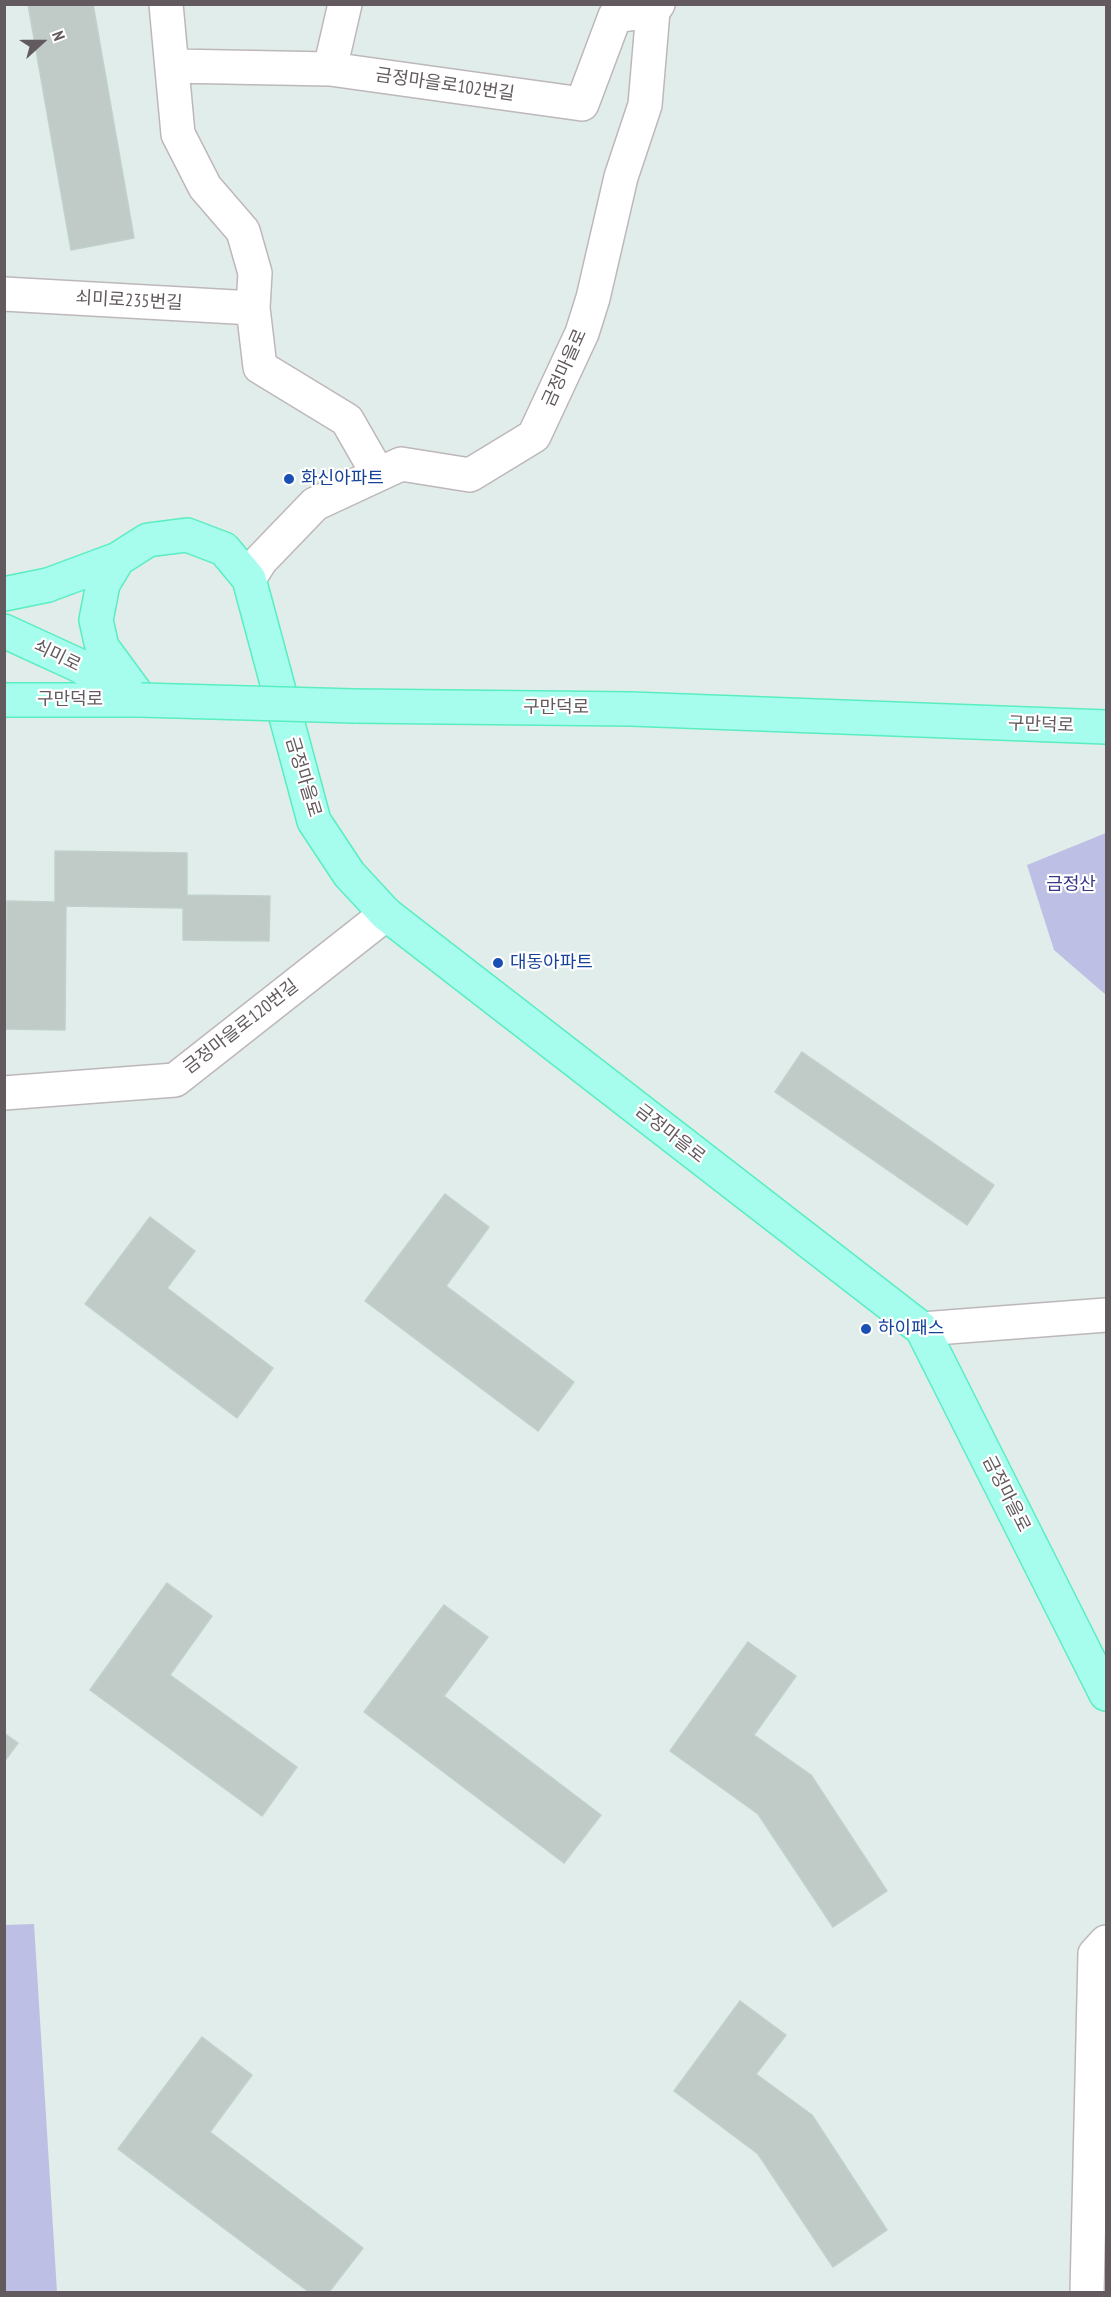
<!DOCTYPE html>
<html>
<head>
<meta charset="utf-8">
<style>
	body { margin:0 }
	#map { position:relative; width:1111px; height:2297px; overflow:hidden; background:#e1edea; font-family:"PT Sans Narrow",sans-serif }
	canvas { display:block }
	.frame { position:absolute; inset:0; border:6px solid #625a5e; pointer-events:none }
	.north { position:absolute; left:12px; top:12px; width:60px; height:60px; -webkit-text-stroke:4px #fff; paint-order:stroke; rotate:69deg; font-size:16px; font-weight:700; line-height:24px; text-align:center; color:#625a5e }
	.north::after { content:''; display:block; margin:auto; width:21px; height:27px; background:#625a5e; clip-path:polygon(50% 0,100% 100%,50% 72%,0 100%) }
</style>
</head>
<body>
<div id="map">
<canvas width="1111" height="2297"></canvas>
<div class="frame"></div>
<div class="north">N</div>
</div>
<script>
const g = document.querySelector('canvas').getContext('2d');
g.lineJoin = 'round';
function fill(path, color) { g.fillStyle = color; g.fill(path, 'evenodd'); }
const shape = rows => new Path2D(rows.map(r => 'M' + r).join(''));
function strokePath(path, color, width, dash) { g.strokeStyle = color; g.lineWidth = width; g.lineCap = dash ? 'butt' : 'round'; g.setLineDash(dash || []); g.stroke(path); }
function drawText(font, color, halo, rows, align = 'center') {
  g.font = font + ' "PT Sans Narrow","Noto Sans KR",sans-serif'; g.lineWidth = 4.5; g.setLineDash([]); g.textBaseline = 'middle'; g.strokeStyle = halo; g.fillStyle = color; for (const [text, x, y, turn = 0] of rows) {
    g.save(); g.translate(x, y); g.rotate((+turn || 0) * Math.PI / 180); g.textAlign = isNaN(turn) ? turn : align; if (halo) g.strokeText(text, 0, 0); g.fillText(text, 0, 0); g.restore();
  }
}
fill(shape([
	[1106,833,1106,995,1054,950,1027,865],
	[34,1924,57,2292,5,2292,5,1925]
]), '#bebfe4');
const building = shape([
	[28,4,93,4,134,238,71,250,28,4],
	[55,851,187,853,187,895,270,896,269,941,183,940,183,908,66,906,65,1030,6,1029,7,901,55,902,55,851],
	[802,1052,994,1185,967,1225,775,1092,802,1052],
	[445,1194,489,1227,446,1286,574,1382,538,1431,365,1301,445,1194],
	[150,1217,195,1251,167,1288,273,1368,237,1418,85,1304,150,1217],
	[167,1583,212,1616,170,1675,297,1767,262,1816,90,1690,167,1583],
	[444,1605,488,1637,444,1696,601,1815,564,1863,364,1712,444,1605],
	[748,1642,796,1676,754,1735,811,1775,887,1891,833,1927,758,1814,670,1751,748,1642],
	[4,1733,18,1743,4,1762,4,1733],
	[740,2001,786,2035,756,2074,812,2115,887,2230,833,2267,758,2154,674,2091,740,2001],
	[202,2037,252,2075,210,2132,363,2248,329,2292,309,2292,118,2149,202,2037]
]);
fill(building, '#c0cac6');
strokePath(building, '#c0d1cb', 1.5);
const minor = shape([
	[166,4,178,134,205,187,243,231,255,273,253,308,260,367,347,420,378,474],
	[174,66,330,69,582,104,615,16,653,11,655,4],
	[330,69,345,4],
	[4,294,253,308],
	[249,579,261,560,315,504,401,464,470,475,534,436,582,333,593,298,621,177,645,105,653,11,658,4],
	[4,1093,175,1080,386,914],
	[922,1329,1106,1315],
	[1087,2292,1095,1954,1106,1942]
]);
const major = shape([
	[4,594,48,585,118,559],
	[4,631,78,665,132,695],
	[4,700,138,700],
	[141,700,102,647,96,620,103,584,118,559,148,540,187,535,224,549,249,579,314,821,349,874,386,914,922,1329,1106,1694],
	[354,706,631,709,1106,727]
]);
strokePath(minor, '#beb7b9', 36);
strokePath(major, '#59eec1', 36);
strokePath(minor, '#fff', 33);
strokePath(major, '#a6fded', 33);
const majorBridge = shape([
	[141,700,354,706]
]);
strokePath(majorBridge, '#59eec1', 36, []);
strokePath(majorBridge, '#a6fded', 33);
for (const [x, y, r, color] of [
	[289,479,6,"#1a4fb4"],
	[498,963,6,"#1a4fb4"],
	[866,1329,6,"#1a4fb4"]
]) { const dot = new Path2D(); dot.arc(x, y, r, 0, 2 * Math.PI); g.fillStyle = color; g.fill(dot); strokePath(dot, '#fff', 2); }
drawText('18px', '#625a5e', '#fff', [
	["금정마을로102번길",445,85,8],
	["쇠미로235번길",129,301,3],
	["금정마을로",565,368,-66],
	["쇠미로",57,656,26],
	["구만덕로",70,700],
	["구만덕로",556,708],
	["구만덕로",1041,725,2],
	["금정마을로",303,777,73],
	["금정마을로120번길",241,1027,-38],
	["금정마을로",670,1134,38],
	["금정마을로",1006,1494,63]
]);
drawText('18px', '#164399', '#fff', [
	["화신아파트",301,479],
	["대동아파트",510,963],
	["하이패스",878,1329]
], 'left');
drawText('18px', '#383685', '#fff', [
	["금정산",1071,885]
]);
</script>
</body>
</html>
